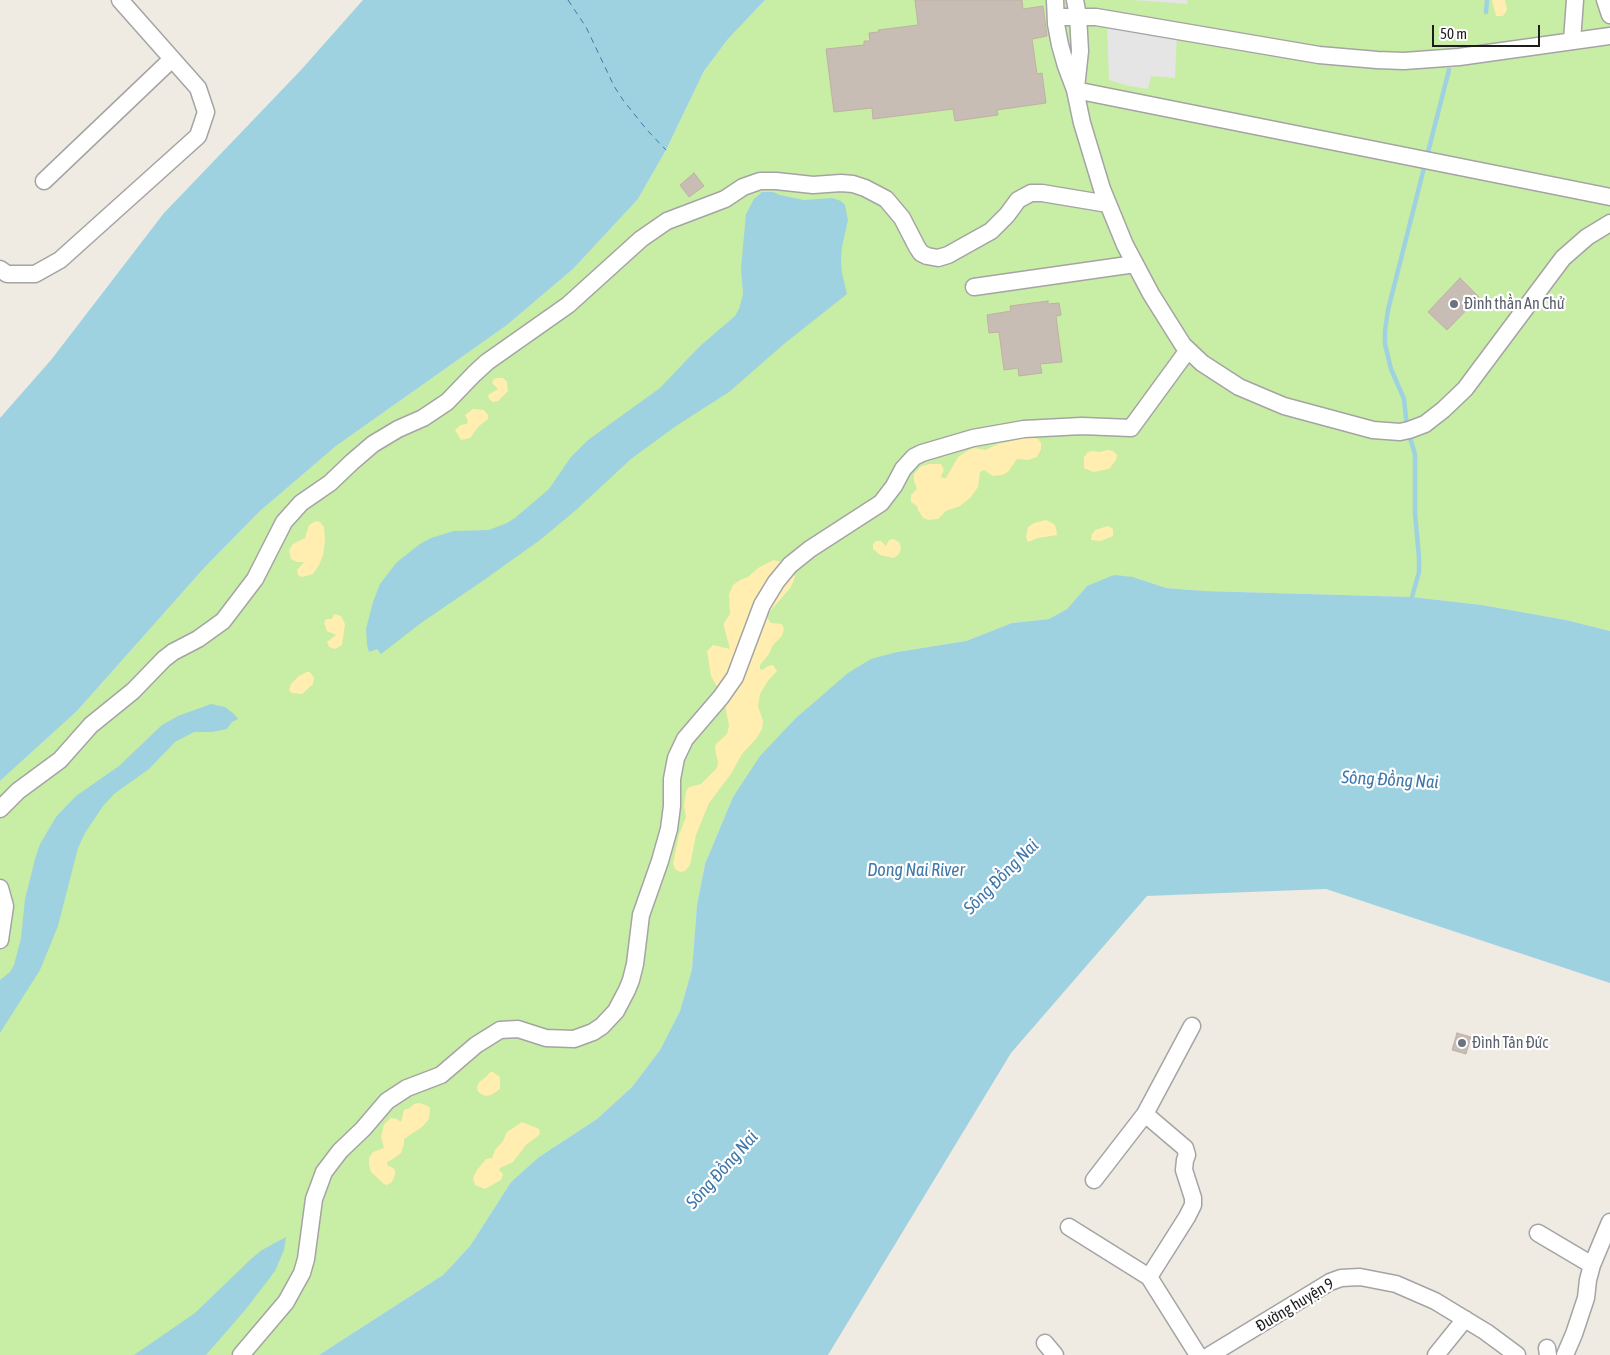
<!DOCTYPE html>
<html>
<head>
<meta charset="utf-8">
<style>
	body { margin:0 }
	#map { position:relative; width:1610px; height:1355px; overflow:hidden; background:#efebe2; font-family:"Asap Condensed",sans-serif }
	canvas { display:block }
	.scale { position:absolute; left:1432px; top:25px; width:108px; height:22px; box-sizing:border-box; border:2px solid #1d1d1d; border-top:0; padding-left:6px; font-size:15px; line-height:18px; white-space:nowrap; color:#1d1d1d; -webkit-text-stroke:4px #fff; paint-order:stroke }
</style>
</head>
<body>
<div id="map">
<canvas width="1610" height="1355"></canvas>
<div class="scale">50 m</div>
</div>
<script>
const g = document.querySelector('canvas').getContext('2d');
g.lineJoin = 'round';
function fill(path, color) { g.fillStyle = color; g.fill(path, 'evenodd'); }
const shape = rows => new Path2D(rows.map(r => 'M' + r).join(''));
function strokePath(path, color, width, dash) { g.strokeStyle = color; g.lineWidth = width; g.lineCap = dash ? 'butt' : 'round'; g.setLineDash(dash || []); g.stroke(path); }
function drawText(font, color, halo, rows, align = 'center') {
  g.font = font + ' "Asap Condensed",sans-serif'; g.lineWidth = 4.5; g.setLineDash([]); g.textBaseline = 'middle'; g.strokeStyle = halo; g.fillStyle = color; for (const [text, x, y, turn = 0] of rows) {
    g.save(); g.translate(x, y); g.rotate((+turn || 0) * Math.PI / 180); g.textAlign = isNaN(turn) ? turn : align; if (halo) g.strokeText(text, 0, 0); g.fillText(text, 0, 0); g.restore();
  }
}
fill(shape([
	[765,0,1610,0,1610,631,1566,620,1482,605,1412,597,1204,591,1166,588,1133,577,1087,586,1067,609,1049,619,1012,623,966,641,897,652,733,797,705,864,697,905,692,969,680,1011,660,1050,632,1087,597,1119,539,1157,511,1182,470,1246,443,1275,319,1355,0,1355,0,781,77,711,205,567,260,511,336,446,507,325,573,269,638,199,666,150,704,71,728,39]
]), '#c8eda4');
fill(shape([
	[1492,0,1505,0,1507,10,1503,16,1496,16],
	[497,378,503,378,507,382,508,391,498,401,493,402,489,399,488,395,498,389,492,383,494,379],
	[473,409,484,410,488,415,488,419,479,426,470,438,461,440,455,430,461,425,467,424,468,421,465,415],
	[1030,437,1038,439,1041,443,1041,449,1037,457,1028,460,1017,459,1008,472,1002,475,993,476,984,470,980,472,978,487,971,497,960,506,946,511,938,519,928,520,923,518,918,510,917,506,911,502,911,495,917,489,914,481,914,474,920,467,929,464,941,464,944,470,941,476,942,478,946,478,958,457,969,450,974,448,985,450,998,444],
	[1107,450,1113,451,1117,455,1116,460,1109,469,1093,472,1084,468,1084,457,1088,452,1093,451,1100,452],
	[1046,520,1054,524,1056,528,1057,535,1038,538,1028,542,1026,537,1028,527,1034,523],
	[316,521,320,522,324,527,325,542,323,555,319,565,313,574,302,577,298,575,297,570,304,562,297,562,291,559,289,550,293,544,305,538,309,525],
	[1108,526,1113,529,1113,536,1101,541,1091,540,1092,534,1095,530],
	[893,539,899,542,901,548,899,554,894,558,880,555,873,549,873,544,876,541,881,541,886,546,889,540],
	[773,560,782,562,794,574,795,577,791,587,766,616,771,623,782,624,784,629,782,636,773,645,769,654,760,665,760,669,762,670,768,666,773,665,777,671,767,682,760,694,758,706,763,721,762,729,756,739,742,754,731,774,709,803,696,835,690,865,685,871,680,872,675,869,673,863,679,835,686,817,684,807,686,791,689,787,701,784,717,768,718,763,715,748,716,744,727,734,729,726,724,699,711,676,707,651,713,645,730,649,724,627,724,623,730,614,729,594,733,585,740,580,748,577,758,568],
	[334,614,341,616,345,624,342,645,335,649,329,647,327,642,336,635,327,631,324,623,326,619,332,619],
	[307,672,310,672,314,678,313,684,302,694,292,693,289,690,291,684,299,676],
	[490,1072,493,1072,500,1077,500,1089,491,1095,485,1096,478,1092,477,1087,479,1082,486,1077],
	[419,1103,428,1106,430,1108,429,1119,422,1127,404,1139,404,1144,401,1153,393,1159,387,1162,387,1165,393,1168,395,1170,395,1175,392,1182,387,1185,384,1184,371,1172,369,1165,369,1158,373,1152,384,1148,381,1137,384,1124,391,1118,397,1119,401,1122,404,1110,410,1108,414,1104],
	[522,1122,539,1129,540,1133,539,1135,526,1145,513,1162,500,1168,499,1170,503,1174,501,1180,485,1189,475,1185,473,1178,477,1170,486,1159,492,1158,495,1150,503,1141,507,1132]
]), '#ffeeb0');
fill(shape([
	[1132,0,1187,0,1188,4],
	[1107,24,1177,34,1175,78,1151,76,1148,89,1129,86,1109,80]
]), '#e5e5e5');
fill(shape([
	[363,0,765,0,728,39,704,71,666,150,638,199,573,269,507,325,336,446,260,511,205,567,77,711,0,781,0,418,51,360,164,213,301,70],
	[762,192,773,192,780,195,804,200,832,198,841,201,845,205,848,220,842,247,841,260,842,273,847,294,784,344,729,392,676,426,631,459,576,510,540,540,484,580,421,623,381,654,377,649,369,652,367,645,366,629,373,602,380,584,397,562,420,544,431,538,454,531,489,530,507,523,515,518,549,489,571,457,588,440,660,388,699,347,735,316,739,309,743,294,741,268,746,214,754,199],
	[1114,575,1133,577,1166,588,1204,591,1412,597,1482,605,1566,620,1610,631,1610,983,1326,889,1147,896,1011,1053,828,1355,319,1355,443,1275,470,1246,511,1182,539,1157,597,1119,632,1087,660,1050,680,1011,692,969,697,905,705,864,733,797,760,756,796,718,848,673,871,659,897,652,966,641,1012,623,1049,619,1067,609,1087,586],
	[211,704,225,707,234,714,238,719,232,722,227,729,212,732,194,732,175,742,149,769,114,794,103,806,85,833,78,848,58,926,40,970,0,1033,0,980,10,972,14,965,21,938,25,899,35,859,40,844,56,817,76,796,119,766,162,725,178,716],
	[286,1237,284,1250,275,1271,246,1309,206,1355,134,1355,195,1313,251,1259,262,1250]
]), '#9fd2e0');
strokePath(shape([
	[1486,12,1487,0],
	[1427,156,1449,70],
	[1407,427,1404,399,1391,369,1385,344,1385,331,1388,310,1425,164],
	[1409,435,1415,454,1415,513,1419,558,1419,572,1412,597]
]), '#9fd2e0', 4.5);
strokePath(shape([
	[568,0,586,27,614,86,623,100,647,130,666,150]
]), '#4077ab', 1, [6, 5]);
const building = shape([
	[915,0,1022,0,1023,9,1043,6,1047,36,1032,39,1037,74,1042,73,1046,103,997,110,998,115,955,121,953,109,873,119,872,108,834,112,826,49,864,45,864,41,870,41,869,33,879,32,878,30,918,25,915,0],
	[694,173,704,186,689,197,680,185,694,173],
	[1460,278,1479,297,1447,330,1428,312,1460,278],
	[1048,301,1048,304,1059,303,1061,315,1056,316,1062,362,1040,364,1042,373,1019,376,1018,368,1004,370,999,332,989,333,987,315,1011,311,1010,306,1048,301],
	[1457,1033,1471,1037,1466,1054,1452,1050,1457,1033]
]);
fill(building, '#c7bdb5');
strokePath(building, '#c2b0a3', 1);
const minor = shape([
	[1055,0,1056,24,1060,45,1066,66,1075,90,1082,123,1102,189,1125,245,1151,294,1183,345,1202,363,1239,387,1284,406,1373,430,1400,432,1409,430,1425,424,1443,410,1465,389,1563,258,1587,237,1610,223],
	[1075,0,1078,16,1080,51,1076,88],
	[1605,0,1610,15],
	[1056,17,1096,17,1319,55,1377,60,1404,61,1459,57,1610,36],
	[1572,41,1575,0],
	[1075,90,1610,197],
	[44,181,172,59],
	[0,269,7,274,35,274,60,260,198,136,206,112,198,88,120,0],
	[974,287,1135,264],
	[0,809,18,791,60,760,91,725,133,691,164,659,173,652,198,639,223,621,255,579,284,522,301,503,330,483,352,462,373,444,398,429,423,418,447,402,474,374,487,362,568,305,641,239,667,221,725,199,743,187,760,181,776,181,813,185,841,183,853,184,865,188,886,199,902,218,917,247,921,253,927,256,938,258,948,255,991,231,1007,215,1018,200,1031,193,1042,193,1108,204],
	[0,888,5,906,0,940],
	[1145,1114,1192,1026],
	[1094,1180,1145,1114,1185,1148,1187,1155,1185,1160,1184,1170,1193,1198,1193,1205,1187,1217,1149,1277],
	[1069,1227,1149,1277,1198,1355],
	[1538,1233,1592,1265],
	[1045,1343,1055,1355],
	[1547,1348,1548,1355],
	[241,1355,286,1302,302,1273,306,1259,314,1199,324,1172,340,1151,363,1129,387,1101,407,1088,441,1075,476,1045,500,1030,518,1029,546,1038,574,1039,593,1032,602,1026,616,1011,627,990,631,980,635,964,641,915,660,861,669,829,672,806,672,779,676,758,685,739,721,697,735,677,762,605,776,582,790,565,810,549,881,503,894,486,903,469,914,457,922,453,973,438,1024,429,1082,426,1131,428,1188,350],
	[1210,1355,1330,1282,1341,1278,1360,1277,1396,1284,1435,1301,1486,1332,1517,1355],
	[1436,1355,1465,1319],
	[1565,1355,1574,1334,1586,1298,1588,1280,1592,1265,1610,1222]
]);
strokePath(minor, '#a4a4a4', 19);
strokePath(minor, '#fff', 16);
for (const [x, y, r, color] of [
	[1454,304,5,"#6b7280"],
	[1462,1043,5,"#6b7280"]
]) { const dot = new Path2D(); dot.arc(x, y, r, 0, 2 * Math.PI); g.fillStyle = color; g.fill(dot); strokePath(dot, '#fff', 2); }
drawText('16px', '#5b616d', '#fff', [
	["Đình thần An Chử",1464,304],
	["Đình Tân Đức",1472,1043]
], 'left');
drawText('16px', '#1d1d1d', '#fff', [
	["Đường huyện 9",1295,1305,-31]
]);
drawText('italic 18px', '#4077ab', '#fff', [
	["Sông Đồng Nai",1390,780,3],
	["Dong Nai River",916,870],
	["Sông Đồng Nai",1001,877,-45],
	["Sông Đồng Nai",722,1170,-48]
]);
</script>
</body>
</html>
